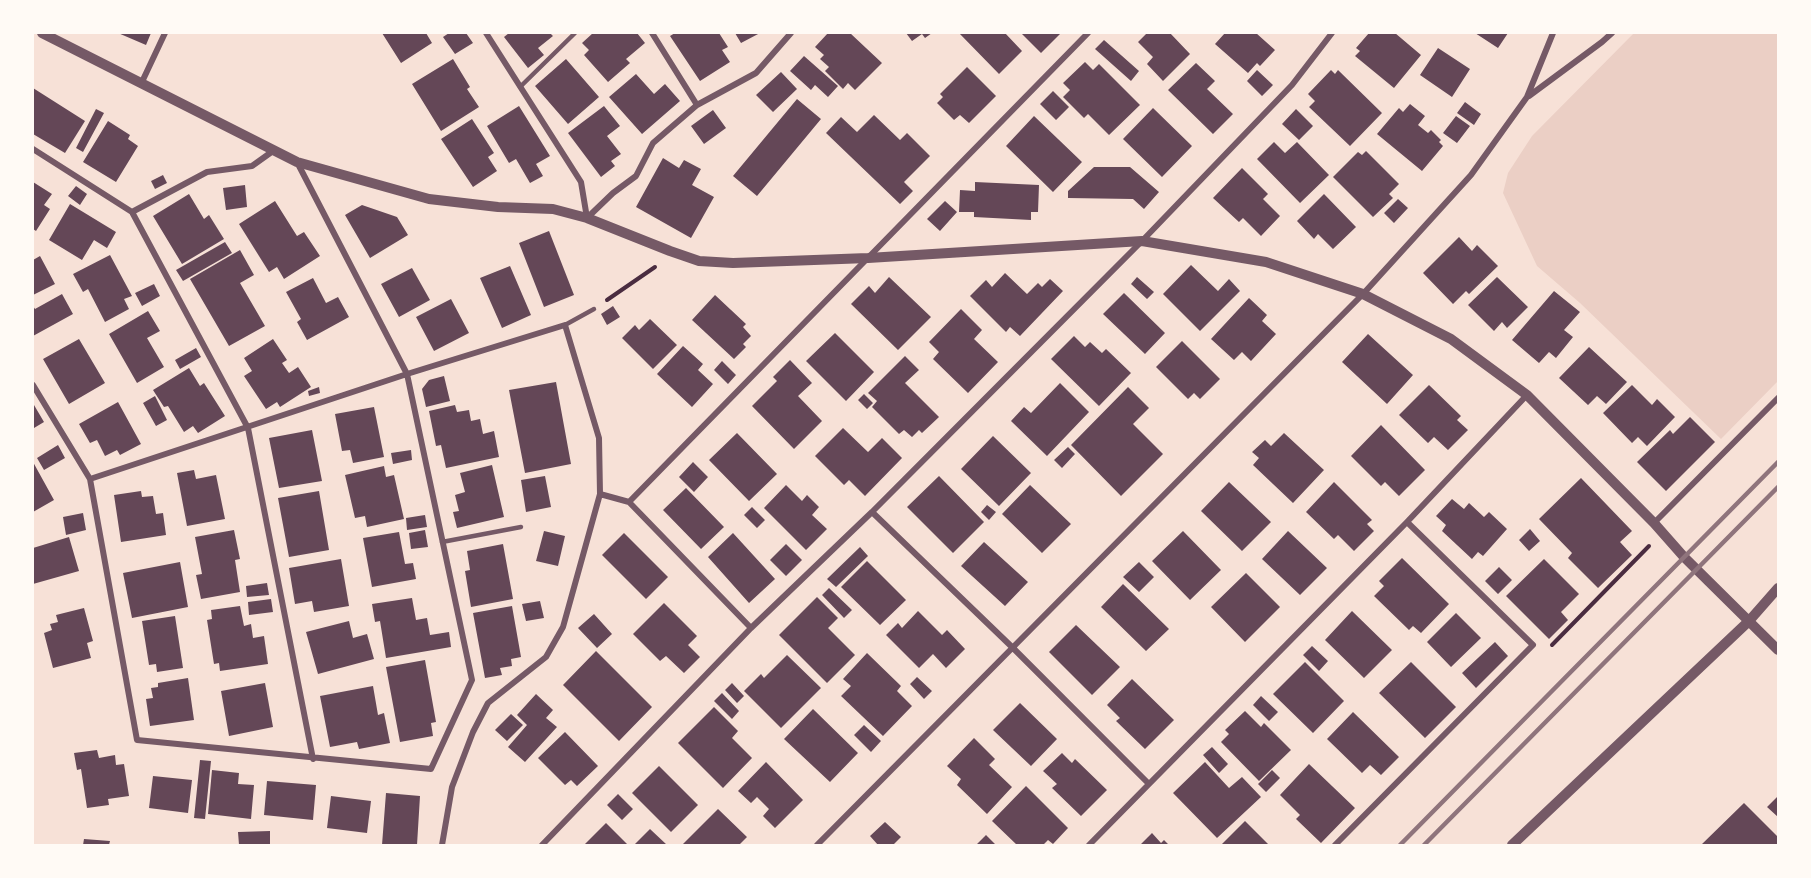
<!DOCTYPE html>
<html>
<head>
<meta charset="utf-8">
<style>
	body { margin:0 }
	#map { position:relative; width:1811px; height:878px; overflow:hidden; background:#f7e1d7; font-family:Cabin,sans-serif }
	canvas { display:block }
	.frame { position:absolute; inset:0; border:34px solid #fffaf5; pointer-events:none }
</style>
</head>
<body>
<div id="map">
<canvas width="1811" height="878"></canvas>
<div class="frame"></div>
</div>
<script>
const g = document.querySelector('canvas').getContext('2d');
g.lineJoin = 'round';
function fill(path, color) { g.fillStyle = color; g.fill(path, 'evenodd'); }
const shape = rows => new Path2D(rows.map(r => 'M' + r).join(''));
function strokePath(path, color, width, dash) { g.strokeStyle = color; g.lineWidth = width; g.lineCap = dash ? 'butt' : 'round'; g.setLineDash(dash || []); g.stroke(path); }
fill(shape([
	[1634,33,1778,33,1778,381,1721,439,1580,303,1537,266,1503,193,1508,173,1532,136]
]), '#ebcfc5');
fill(shape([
	[118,33,151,33,146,45],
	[382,33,426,33,432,43,401,63],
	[449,33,466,33,473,43,455,54,443,37],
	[509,33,550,33,553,36,538,48,544,55,528,68,504,37],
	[593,33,637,33,645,43,626,59,630,63,608,82,584,55,589,50,582,43],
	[675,33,719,33,728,47,722,50,730,62,700,81,670,36],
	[735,33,760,33,741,43],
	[828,33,850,33,882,63,855,90,848,83,843,89,825,71,829,67,820,59,824,55,815,47],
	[906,33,932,33,925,38,922,34,912,41],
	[959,33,1005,33,1022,51,999,74],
	[1021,33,1061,33,1041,53],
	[1147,33,1170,33,1190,54,1163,81,1147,64,1153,57,1138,42],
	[1225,33,1256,33,1275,50,1260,66,1257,63,1248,73,1215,44],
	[1369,33,1395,33,1421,55,1394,88,1355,56,1360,51,1356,48],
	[1475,33,1508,33,1498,48],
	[1104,40,1139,71,1131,81,1095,49],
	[1438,48,1470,69,1452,97,1420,75],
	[804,56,838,86,828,97,815,85,811,90,790,71],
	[453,59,470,87,467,89,479,107,441,131,412,84],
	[566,59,599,97,568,124,535,86],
	[1085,62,1093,70,1099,64,1140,105,1109,135,1088,114,1084,118,1063,97,1070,90,1063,83],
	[1196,63,1215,81,1207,89,1233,114,1213,134,1168,90],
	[967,67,996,96,969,123,960,115,954,120,937,103,943,97,940,94],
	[1257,70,1273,85,1262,96,1247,81],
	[1331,70,1335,74,1338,70,1382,113,1350,146,1309,107,1315,101,1308,94],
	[781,72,797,89,773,112,756,95],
	[636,74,654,94,665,84,680,101,642,134,609,97],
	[33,88,85,121,65,153,33,134],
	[1053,91,1069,107,1056,120,1040,104],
	[797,99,821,119,757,196,733,176],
	[1465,102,1481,114,1474,125,1457,113],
	[1410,104,1425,116,1418,125,1428,133,1431,130,1441,140,1439,142,1443,146,1422,171,1377,134,1399,108,1403,112],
	[519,106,550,156,536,164,543,176,530,183,516,159,509,163,487,126],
	[604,106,620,126,607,136,621,154,611,161,615,166,601,177,568,133],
	[1153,108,1192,146,1162,177,1123,139],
	[96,109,104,113,83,152,76,148],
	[1296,109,1313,126,1299,140,1282,124],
	[713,110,726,128,704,144,691,126],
	[874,115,900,140,907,133,930,156,904,182,913,191,900,204,826,133,841,117,857,132],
	[1034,116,1082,162,1053,192,1006,146],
	[1456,116,1470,126,1457,143,1443,133],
	[472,119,494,153,488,157,497,171,473,187,441,139],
	[108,121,130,135,128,139,138,146,116,182,83,162],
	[1274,142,1285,153,1297,142,1329,175,1300,203,1257,159],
	[1366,151,1399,184,1389,194,1393,198,1373,217,1333,177,1358,152,1362,155],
	[663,158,679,168,684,160,701,169,692,185,714,197,691,238,636,207],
	[1094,167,1130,167,1159,192,1144,209,1133,199,1068,198,1068,191],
	[1242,168,1268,194,1263,199,1280,216,1261,236,1243,218,1239,222,1213,198],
	[163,175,167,183,155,189,151,181],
	[33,182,52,194,44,205,50,209,36,231,33,229],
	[975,182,1039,185,1038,212,1031,212,1031,220,974,217,974,212,959,212,960,190,975,191],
	[245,185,247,207,226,210,223,188],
	[76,186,87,194,80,205,68,196],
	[189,194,204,219,209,215,224,239,182,264,153,216],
	[1324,194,1356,227,1333,249,1318,234,1314,239,1297,221],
	[1398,199,1408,208,1394,223,1384,213],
	[275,201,297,236,304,232,320,256,284,279,277,267,269,272,239,224],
	[945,201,957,212,940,231,927,219],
	[70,204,116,232,107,248,94,240,82,260,49,240],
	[362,205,397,217,408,235,370,258,345,215],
	[549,231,574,295,544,307,519,243],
	[1459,237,1472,251,1477,245,1498,266,1469,294,1466,291,1453,304,1423,273],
	[225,242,232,253,183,281,176,270],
	[240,250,254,275,240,283,265,326,229,346,190,279],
	[110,255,132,296,124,299,129,309,105,322,88,289,83,292,73,274],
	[40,256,55,284,33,295,33,260],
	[1191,265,1218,291,1229,279,1240,291,1200,331,1163,294],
	[510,266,531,315,502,328,480,278],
	[412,268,430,300,399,317,381,284],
	[1005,273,1027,294,1038,283,1042,287,1050,279,1063,291,1020,336,1010,327,1006,332,970,296,986,280,992,287],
	[889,277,931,317,898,350,851,304,869,286,875,293],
	[1137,277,1154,292,1147,299,1131,284],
	[1497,277,1528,307,1507,328,1502,322,1494,331,1468,305],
	[313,278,326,303,338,297,349,317,307,340,297,322,301,319,286,292],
	[154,284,160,296,142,306,135,293],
	[1554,291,1580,312,1564,330,1573,337,1556,358,1549,352,1539,363,1512,340],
	[1124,293,1165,333,1145,354,1103,314],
	[62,294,73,314,33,336,33,306,35,309],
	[715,295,746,324,743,327,751,336,743,344,746,347,734,359,692,320],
	[1249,298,1267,315,1262,321,1276,334,1251,361,1242,352,1234,360,1211,339],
	[451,299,469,333,434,351,416,317],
	[613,306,620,317,607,325,601,314],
	[961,309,982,330,974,339,998,362,968,393,933,359,939,352,929,342],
	[148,311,160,331,147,338,164,367,137,383,109,334],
	[650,319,677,345,653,369,622,338,635,325,639,330],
	[835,333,874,372,846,401,806,361],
	[1368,334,1413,375,1387,404,1342,362],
	[1074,336,1085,347,1090,342,1102,353,1106,349,1131,373,1099,406,1051,359],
	[79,339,105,383,69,404,43,359],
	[273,339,287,360,282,363,289,373,298,367,311,387,280,407,277,402,266,409,244,376,252,371,244,358],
	[1182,341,1220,379,1200,399,1194,393,1188,399,1156,367],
	[683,346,703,364,698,370,713,384,692,407,657,374],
	[1589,347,1627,382,1606,404,1597,396,1588,405,1559,378],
	[196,348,201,357,180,369,175,360],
	[905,356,919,370,905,383,939,417,922,433,919,430,912,437,904,430,899,434,872,407,877,401,868,393],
	[790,360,812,383,798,396,822,421,794,449,752,406,777,381,773,377],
	[722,361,736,375,728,384,714,370],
	[189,368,200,386,204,383,225,416,198,433,193,426,184,432,168,406,164,407,153,390],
	[444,376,450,401,426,407,422,389,429,380],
	[556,382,571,464,525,473,509,390],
	[1060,383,1089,412,1047,456,1011,421,1024,407,1031,413],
	[1429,385,1461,416,1457,420,1468,430,1448,450,1434,437,1428,443,1399,415],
	[1632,385,1652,405,1657,399,1675,417,1647,446,1638,437,1632,443,1603,413],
	[319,387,320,393,309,396,308,391],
	[1128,387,1149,408,1133,424,1163,454,1121,496,1071,445],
	[864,394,873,403,867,409,858,400],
	[155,396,167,420,156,426,143,403],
	[118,402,141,444,120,455,117,450,105,456,97,440,90,443,79,424],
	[34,405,44,422,34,428,33,406],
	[455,405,457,412,469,410,471,421,480,419,483,434,494,431,499,457,446,468,441,445,436,446,429,411],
	[374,407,384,457,353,463,350,450,342,451,335,414],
	[1690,417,1715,442,1666,491,1637,462,1670,430,1673,434],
	[1381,425,1425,470,1399,496,1385,482,1381,486,1351,456],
	[843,428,868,452,882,438,902,458,865,496,849,480,844,485,815,456],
	[312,430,322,481,279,488,269,438],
	[737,433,777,474,749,501,709,460],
	[1284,433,1324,470,1293,503,1253,465,1259,458,1252,452,1265,440,1271,446],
	[993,436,1031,473,999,506,961,469],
	[58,445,65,458,44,470,37,458],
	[1068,447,1075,454,1062,468,1054,460],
	[411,450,412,460,393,464,391,453],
	[33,462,54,500,33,512],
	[693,462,708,477,694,492,679,477],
	[492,465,504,517,457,528,453,512,459,511,455,495,465,492,460,473],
	[384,466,386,477,394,475,404,519,367,527,365,516,355,518,345,475],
	[194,470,196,479,216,475,225,519,187,526,177,473],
	[545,476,551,507,526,512,521,480],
	[939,476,984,522,953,553,907,507],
	[1581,478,1632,531,1620,542,1632,555,1598,588,1568,558,1572,553,1539,519],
	[1229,482,1271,522,1242,551,1201,511],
	[1334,482,1372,520,1367,524,1374,531,1354,551,1338,535,1334,539,1306,512],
	[786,485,802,501,807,495,819,507,812,515,827,529,806,550,764,508],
	[1030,485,1071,524,1042,553,1002,514],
	[686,488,724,527,701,549,663,510],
	[141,491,142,497,153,496,156,514,163,513,166,535,121,542,114,495],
	[319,491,329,550,289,557,278,498],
	[1452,499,1464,509,1469,503,1484,517,1489,512,1507,529,1483,556,1478,552,1472,559,1442,531,1446,525,1436,516],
	[987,505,996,512,989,520,981,512],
	[752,507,765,520,757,528,744,515],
	[83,513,86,530,66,535,63,517],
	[425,515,427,527,407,530,406,518],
	[1530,529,1540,541,1529,551,1519,540],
	[234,530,240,559,235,560,240,592,201,599,196,575,202,574,195,537],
	[425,530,428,547,411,549,409,533],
	[544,531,565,536,558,566,536,561],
	[1183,531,1221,570,1190,600,1152,561],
	[1288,531,1327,568,1300,595,1262,559],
	[399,532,405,564,413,563,416,579,372,587,363,538],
	[624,533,668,577,646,599,602,555],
	[733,533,775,579,749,603,708,557],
	[69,537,79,571,33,584,33,548],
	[984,542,1028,582,1005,606,961,566],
	[503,544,513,599,471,607,465,571,470,570,467,551],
	[786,544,802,560,786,576,770,560],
	[860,547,868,556,836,587,827,579],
	[1402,558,1449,604,1421,633,1413,626,1409,630,1374,596,1384,586,1379,581],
	[341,559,349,606,314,612,312,601,295,604,289,568],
	[1544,559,1579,594,1561,612,1568,620,1549,639,1506,596],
	[867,561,906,600,880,625,841,587],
	[180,562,188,607,132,618,123,573],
	[1139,562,1154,577,1139,592,1123,577],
	[1499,567,1512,580,1498,594,1485,581],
	[1246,573,1280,607,1245,642,1211,607],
	[267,583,269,595,247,597,246,586],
	[1123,584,1169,629,1146,651,1101,607],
	[829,588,852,610,844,618,822,595],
	[817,597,838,618,828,628,855,655,827,683,779,635],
	[412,598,416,620,427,618,430,635,449,632,451,647,386,658,380,621,375,622,372,604],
	[271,599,273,612,249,615,248,602],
	[540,601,544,618,526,621,522,604],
	[664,603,697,636,688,645,700,657,684,673,666,656,660,661,633,634],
	[240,606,244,626,251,624,253,638,264,636,268,664,220,671,219,663,214,664,207,620,212,619,211,610],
	[512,606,521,657,511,659,512,666,500,668,502,675,485,678,473,613],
	[84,608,93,641,87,643,91,658,53,668,44,633,52,630,50,624,58,622,56,615],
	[918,611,942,635,947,630,965,649,946,668,933,654,919,668,886,635,898,623,902,628],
	[1352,611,1392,650,1364,678,1325,640],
	[1456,613,1481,638,1451,667,1427,642],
	[594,614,612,634,597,648,578,628],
	[175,616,183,668,157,672,156,664,149,665,142,621],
	[349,621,353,638,367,634,374,659,318,674,306,632],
	[1076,625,1120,667,1092,695,1049,652],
	[1495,642,1508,656,1476,688,1462,673],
	[1312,646,1328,661,1319,671,1303,655],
	[596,651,652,707,619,741,563,685],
	[867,653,901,686,897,691,912,706,883,736,841,696,851,686,843,679],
	[787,655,821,688,781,728,744,691,761,674,764,678],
	[425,660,436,722,431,723,433,736,400,742,386,667],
	[1305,662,1344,701,1313,733,1273,694],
	[1411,662,1456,707,1425,738,1379,693],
	[917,677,932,691,924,699,910,684],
	[188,678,194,720,150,726,146,699,153,698,151,688,158,687,158,683],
	[1132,679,1174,720,1145,749,1116,721,1120,718,1107,705],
	[265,683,273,727,229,736,221,691],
	[732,683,744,696,737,703,725,690],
	[373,686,378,715,384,713,390,743,359,749,357,742,330,747,320,696],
	[722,693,739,711,732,719,714,701],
	[536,694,553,710,546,718,557,727,525,762,508,747,527,725,517,715],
	[1261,696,1278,712,1269,721,1253,705],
	[1020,703,1057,739,1031,766,993,730],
	[714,707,738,731,732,738,752,758,723,788,678,743],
	[813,709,858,753,830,782,784,739],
	[1245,711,1261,727,1264,723,1291,750,1259,781,1221,742,1229,734,1225,730],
	[1353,712,1399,757,1381,775,1370,765,1362,773,1327,739],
	[511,714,523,725,507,741,495,730],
	[864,725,881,741,871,752,854,735],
	[565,732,598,766,577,786,571,780,565,785,538,758],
	[974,738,995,759,989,765,1012,787,987,814,957,785,961,779,947,766],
	[1212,747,1228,764,1219,773,1203,755],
	[97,750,99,758,115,755,116,765,124,764,129,796,108,799,109,805,87,808,81,769,77,770,74,753],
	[1062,753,1072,763,1075,759,1107,790,1081,816,1052,788,1057,784,1043,771],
	[200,760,211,761,205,819,194,818],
	[766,762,803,800,775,828,763,816,769,809,757,797,751,803,738,791],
	[1205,762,1229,788,1242,777,1261,797,1217,838,1173,793],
	[1309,764,1355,808,1321,843,1296,819,1300,815,1280,795],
	[659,766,698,805,671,832,632,793],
	[212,770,239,773,238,784,254,785,251,819,208,814],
	[1272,770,1280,778,1266,792,1258,784],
	[153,776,192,780,188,813,149,808],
	[267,781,316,785,313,820,264,815],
	[1026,786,1068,828,1053,844,1048,840,1043,845,1017,845,992,821],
	[386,793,420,796,417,845,382,845],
	[618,794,633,809,622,820,607,805],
	[331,796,371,801,367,833,327,828],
	[1778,796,1778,817,1767,807],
	[1744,803,1778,837,1778,845,1701,845],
	[718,809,747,837,739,845,682,845],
	[1245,821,1269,845,1221,845],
	[885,822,901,837,893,845,878,845,870,836],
	[606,823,628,845,584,845],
	[650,829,667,845,634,845],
	[270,831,270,845,239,845,238,832],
	[1152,833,1161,843,1164,840,1169,845,1140,845],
	[986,835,996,845,976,845],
	[84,839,110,841,109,845,83,845]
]), '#644757');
strokePath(shape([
	[607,300,655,267],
	[1552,645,1649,546]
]), '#4a2c40', 4);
strokePath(shape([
	[520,87,575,33],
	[565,325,594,309],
	[442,542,521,527]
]), '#755966', 4.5);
strokePath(shape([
	[486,33,581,182,587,218],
	[652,33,697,105],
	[141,84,165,33],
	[1529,96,1602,42,1612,33],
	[33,149,132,212],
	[273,151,252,166,207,172,132,212,248,428,313,759],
	[587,218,613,193,636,176,653,143,697,105,756,73,791,33],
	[33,385,90,479,407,374,565,325,599,438,600,494],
	[90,479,137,740,431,769,472,680,407,374,297,162],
	[629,502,751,628],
	[872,512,1012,647,1149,784],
	[1654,523,1778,398],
	[442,845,452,787,473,732,488,703,546,657,563,627,600,494,629,502,1088,33],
	[542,845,751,628,872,512,1142,241,1292,85,1332,33],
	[817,845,1363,294,1471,175,1527,97,1553,33],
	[1089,845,1407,522,1527,395],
	[1335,845,1533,645,1407,522]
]), '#755966', 6);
strokePath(shape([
	[42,33,297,162,429,199,498,207,553,209,587,218,670,251,699,261,733,263,868,258,1142,241,1266,262,1363,294,1451,339,1527,395,1654,523,1684,557,1778,650],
	[1512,845,1749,621,1778,588]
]), '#755966', 10);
strokePath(shape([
	[1400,845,1778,462],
	[1424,845,1778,487]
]), '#8f747c', 4.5);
</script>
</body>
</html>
